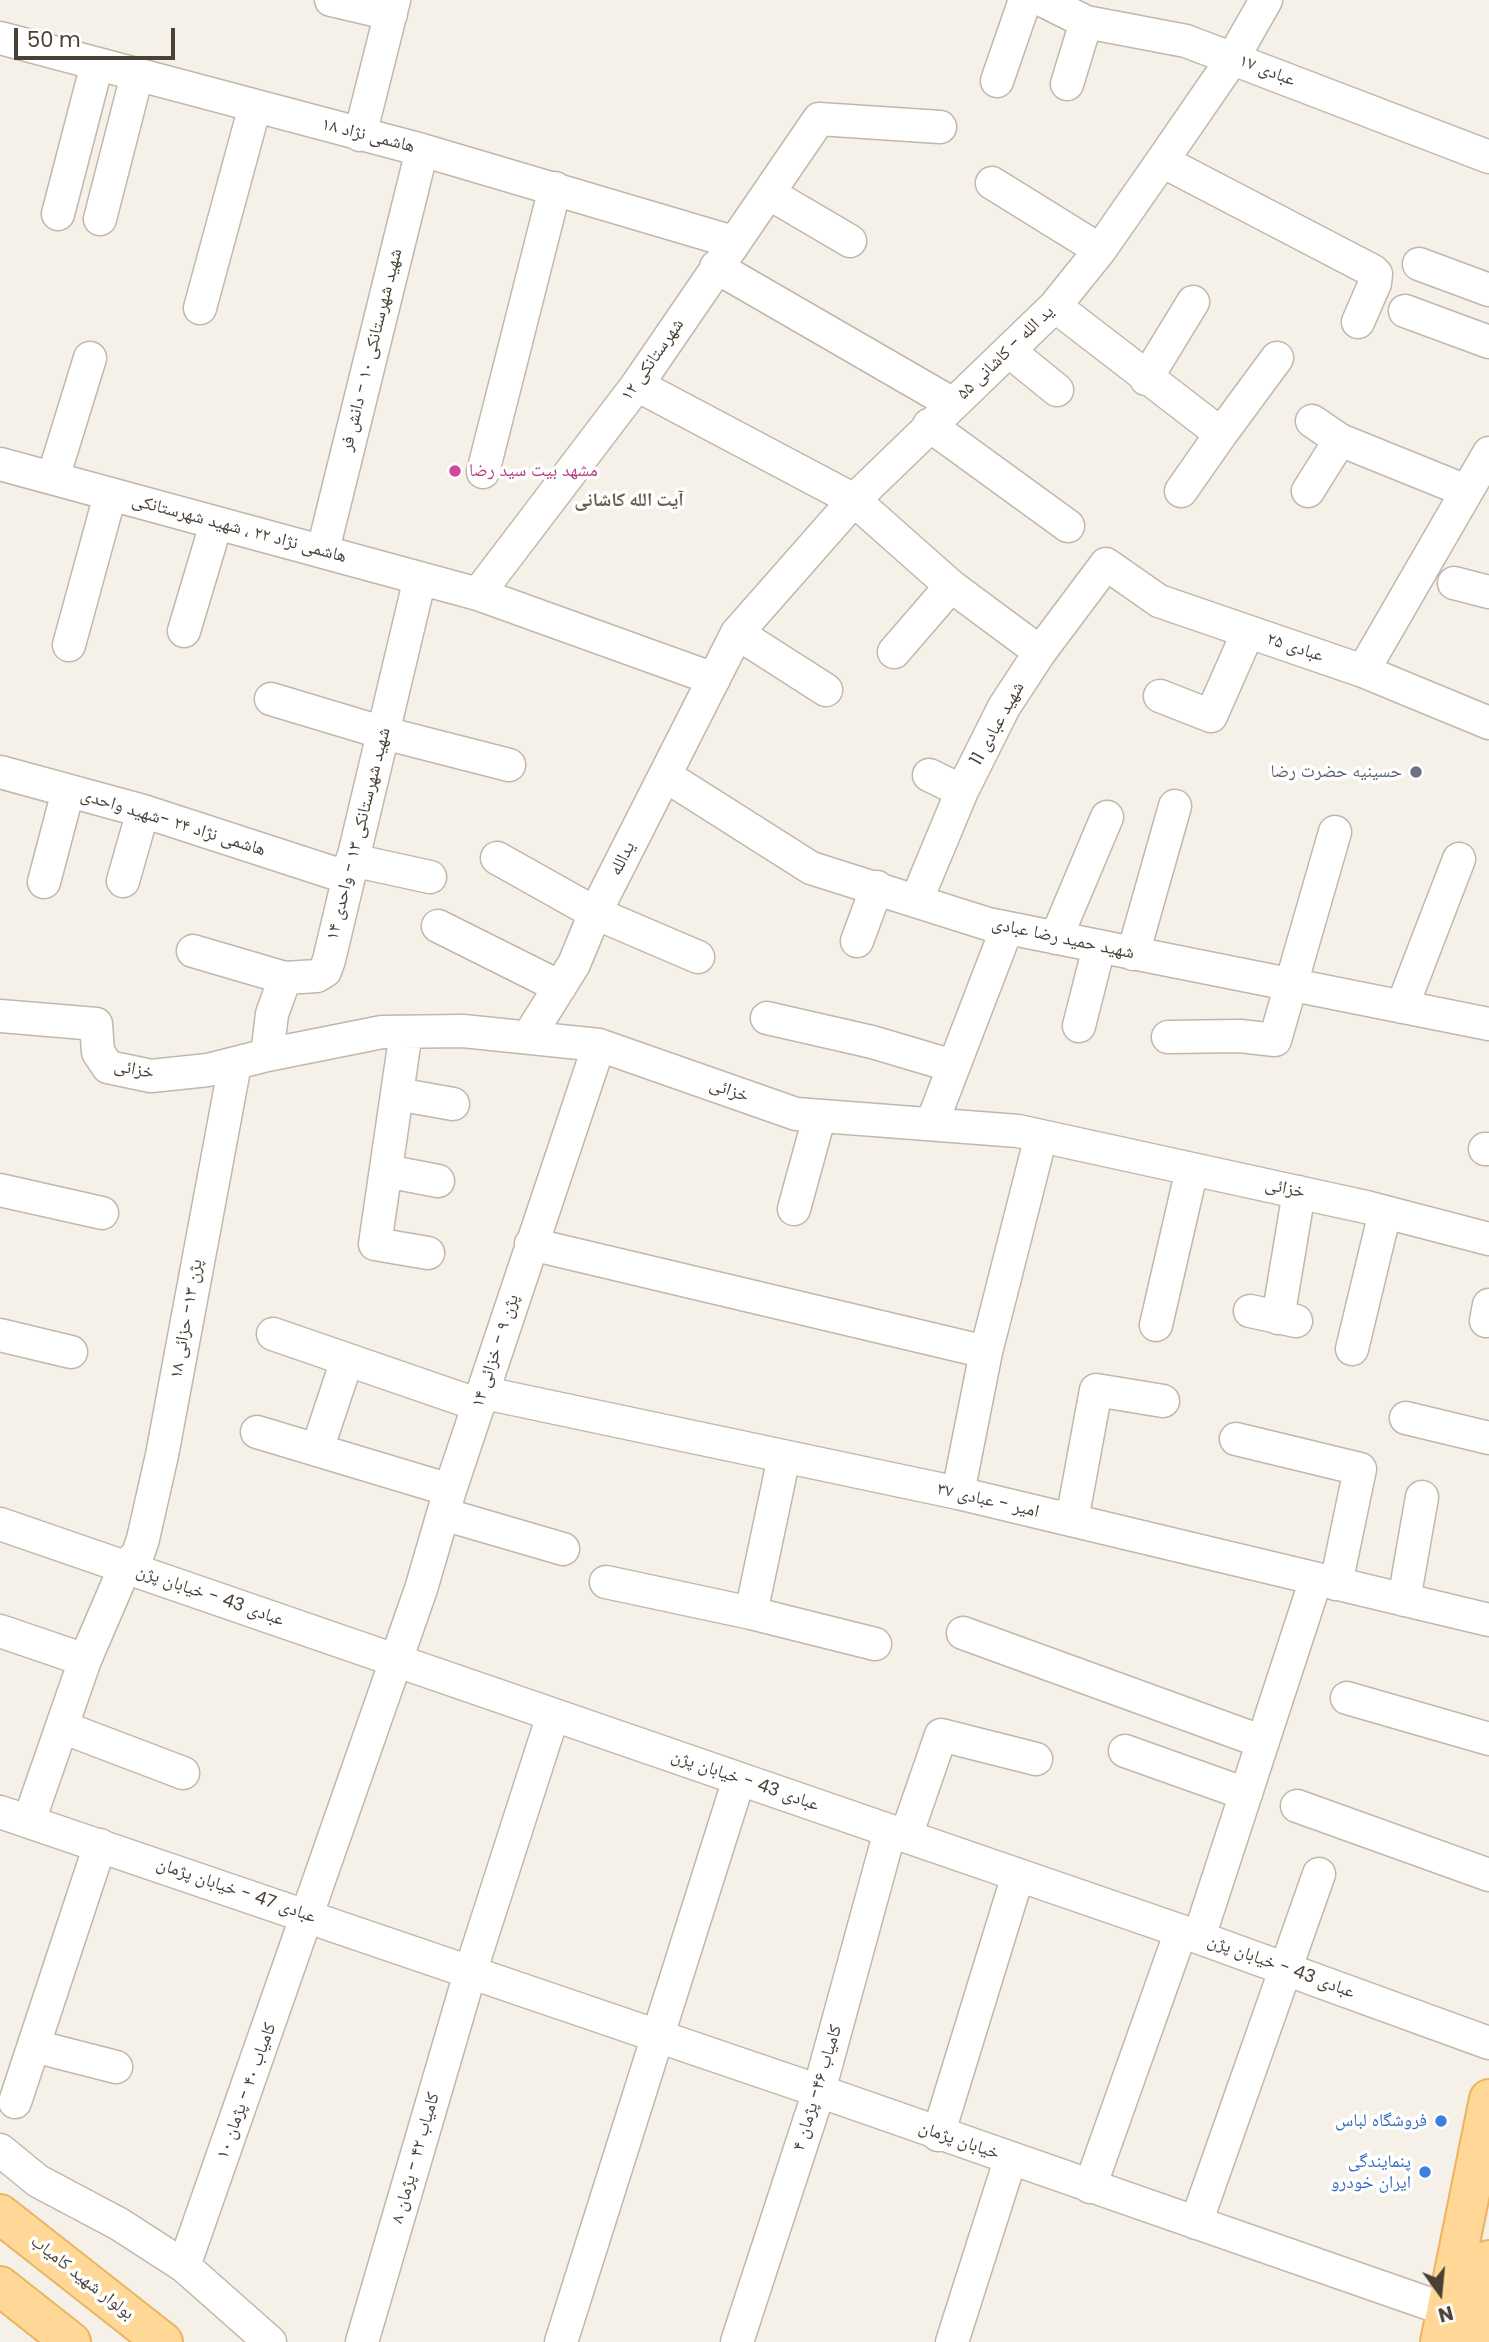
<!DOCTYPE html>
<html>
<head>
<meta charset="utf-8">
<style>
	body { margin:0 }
	#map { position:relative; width:1489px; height:2342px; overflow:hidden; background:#f5f0e8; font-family:Poppins,sans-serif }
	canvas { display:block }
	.north { position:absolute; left:1405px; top:2258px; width:70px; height:70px; -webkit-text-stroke:5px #fff; paint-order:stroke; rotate:165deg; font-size:19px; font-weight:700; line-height:28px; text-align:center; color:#494036 }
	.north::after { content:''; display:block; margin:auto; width:24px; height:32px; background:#494036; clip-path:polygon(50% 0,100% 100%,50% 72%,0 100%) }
	.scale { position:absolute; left:14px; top:28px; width:161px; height:32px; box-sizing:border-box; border:4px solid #494036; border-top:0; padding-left:9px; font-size:21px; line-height:24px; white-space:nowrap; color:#494036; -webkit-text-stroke:5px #fff; paint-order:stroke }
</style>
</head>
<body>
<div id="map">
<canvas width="1489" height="2342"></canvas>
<div class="north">N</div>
<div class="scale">50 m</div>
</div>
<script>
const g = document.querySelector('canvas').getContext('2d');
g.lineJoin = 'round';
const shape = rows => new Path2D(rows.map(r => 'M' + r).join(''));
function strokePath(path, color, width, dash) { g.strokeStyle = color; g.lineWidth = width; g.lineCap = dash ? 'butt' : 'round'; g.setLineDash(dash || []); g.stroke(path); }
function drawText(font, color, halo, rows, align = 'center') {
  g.font = font + ' Poppins,"Noto Naskh Arabic",sans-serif'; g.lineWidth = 7; g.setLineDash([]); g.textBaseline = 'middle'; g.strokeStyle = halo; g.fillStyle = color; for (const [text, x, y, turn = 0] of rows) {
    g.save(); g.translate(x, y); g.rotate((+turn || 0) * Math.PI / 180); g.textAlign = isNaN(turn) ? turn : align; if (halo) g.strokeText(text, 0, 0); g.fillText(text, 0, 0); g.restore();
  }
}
const minor = shape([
	[331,0,391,14],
	[1042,0,1086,22,1186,41,1489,157],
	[0,38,422,150,733,242],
	[997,81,1025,0],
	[1067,84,1086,22],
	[360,135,394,0],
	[1162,161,1373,271,1376,274,1375,283,1358,322],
	[992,183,1100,250],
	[770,194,850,241],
	[58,214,97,64],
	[100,219,137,75],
	[1419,264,1489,290],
	[716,267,953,404],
	[1055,306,1221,434,1277,358],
	[200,308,255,106],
	[1405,311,1489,342],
	[1009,351,1057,390],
	[1146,379,1193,302],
	[637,385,854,500,951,586,1040,652],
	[1312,421,1340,440,1466,491],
	[929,425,1068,526],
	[0,464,478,594,714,679],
	[483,472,555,188],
	[53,478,90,358],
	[1181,491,1221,434],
	[1308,491,1340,440],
	[323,550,422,150],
	[1454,583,1489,592],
	[478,594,637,385,819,119,940,127],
	[184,631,216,524],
	[737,633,826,690],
	[69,645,110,495],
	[894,652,951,586],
	[1363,671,1489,453],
	[1160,696,1211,716,1248,632],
	[271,699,384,733,509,765],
	[0,772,143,811,346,877],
	[929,775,962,791],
	[666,776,811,868,988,924,1489,1024],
	[497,858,595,913,698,957],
	[352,860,430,877],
	[123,881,143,811],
	[44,882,68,791],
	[917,899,962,791,1004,707,1040,652,1106,564,1159,601,1363,671,1489,723],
	[438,926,560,987],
	[1056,938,1107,817],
	[857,941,877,887],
	[193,951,285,978],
	[1133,954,1175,806],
	[1402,1007,1459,859],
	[0,1016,96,1024,98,1052,108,1067,151,1076,208,1070,267,1055,382,1032,463,1031,599,1045,796,1114,1018,1131,1366,1207,1489,1239],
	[767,1018,872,1042,953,1066],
	[1079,1026,1099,947],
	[406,1032,375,1244,428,1253],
	[529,1036,574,964,595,913,737,633,854,500,1055,306,1100,250,1162,161,1233,58,1266,0],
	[1168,1037,1240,1036,1275,1040,1335,832],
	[267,1055,272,1014,285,978,317,976,325,971,329,960,420,578],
	[397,1094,453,1104],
	[932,1123,1007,928],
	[1485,1149,1489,1149],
	[386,1171,438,1181],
	[0,1190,102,1213],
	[794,1209,819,1118],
	[531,1244,986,1352],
	[1250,1311,1296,1321],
	[1278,1318,1299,1192],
	[1486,1321,1489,1305],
	[1156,1325,1192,1169],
	[273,1334,479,1405],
	[0,1335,71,1352],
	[1352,1349,1385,1212],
	[485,1393,958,1493,1489,1620],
	[1406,1418,1489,1438],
	[257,1432,450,1490],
	[1236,1439,1360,1469,1336,1584],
	[317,1450,347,1360],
	[958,1493,986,1352,1041,1136],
	[443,1514,563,1549],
	[1072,1520,1096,1390,1163,1401],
	[0,1524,1181,1931,1489,2043],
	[606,1582,751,1613,875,1644],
	[1404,1600,1422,1497],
	[751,1613,784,1457],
	[0,1631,85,1660],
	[963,1633,1263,1742],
	[1347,1698,1489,1739],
	[62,1727,183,1773],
	[1125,1751,1246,1794],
	[1297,1806,1489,1875],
	[0,1812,819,2091,1447,2310],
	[29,1821,85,1660,125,1567,138,1554,143,1539,162,1455,235,1064],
	[906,1836,941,1735,1036,1759],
	[1199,1937,1316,1579],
	[34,2046,116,2067],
	[15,2102,100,1845],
	[938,2135,1018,1875],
	[0,2150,38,2181,119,2224,184,2266,270,2342],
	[1090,2187,1181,1931],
	[1196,2223,1319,1874],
	[184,2266,421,1589,450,1490,599,1045],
	[362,2342,470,1973,553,1715],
	[561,2342,739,1779],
	[737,2342,819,2091,890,1831],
	[952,2342,1010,2160]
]);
const major = shape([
	[0,2214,163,2342],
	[0,2286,71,2342],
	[1440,2342,1489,2099],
	[1473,2342,1489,2260]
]);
strokePath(minor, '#c1b7aa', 35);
strokePath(major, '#eab461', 42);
strokePath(minor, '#fff', 32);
strokePath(major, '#ffd897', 38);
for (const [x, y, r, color] of [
	[455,471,7,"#d1479c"],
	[1416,772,7,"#6b7280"],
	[1441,2121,7,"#3f7fe0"],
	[1425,2172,7,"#3f7fe0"]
]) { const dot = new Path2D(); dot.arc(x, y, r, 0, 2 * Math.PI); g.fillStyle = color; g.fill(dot); strokePath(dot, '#fff', 2.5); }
drawText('18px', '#494036', '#fff', [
	["عبادی ۱۷",1267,71,21],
	["هاشمی نژاد ۱۸",368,136,14],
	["شهید شهرستانکی ۱۰ - دانش فر",372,350,-76],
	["ید الله - کاشانی ۵۵",1006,353,-44],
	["شهرستانکی ۱۲",653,360,-55],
	["هاشمی نژاد ۲۲ ، شهید شهرستانکی",239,529,15],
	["عبادی ۲۵",1295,648,18],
	["شهید عبادی 11",998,724,-61],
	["هاشمی نژاد ۲۴ -شهید واحدی",173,823,17],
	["شهید شهرستانکی ۱۳ - واحدی ۱۴",359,834,-76],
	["یدالله",623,859,-63],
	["شهید حمید رضا عبادی",1063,939,12],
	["خزائی",134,1070,11],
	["خزائی",729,1091,19],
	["خزائی",1285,1189,12],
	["پژن ۱۳- حزائی ۱۸",187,1319,-80],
	["پژن ۹ - خزائی ۱۴",496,1351,-72],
	["امیر - عبادی ۳۷",988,1501,13],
	["عبادی 43 - خیابان پژن",210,1596,19],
	["عبادی 43 - خیابان پژن",745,1781,19],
	["عبادی 47 - خیابان پژمان",236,1891,19],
	["عبادی 43 - خیابان پژن",1281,1967,20],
	["کامیاب ۴۶- پژمان ۴",818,2088,-73],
	["کامیاب ۴۰ - پژمان ۱۰",247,2091,-70],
	["خیابان پژمان",959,2141,19],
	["کامیاب ۴۲ - پژمان ۸",416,2158,-74],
	["بولوار شهید کامیاب",82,2278,38]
]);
drawText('18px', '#b23c85', '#fff', [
	["مشهد بيت سيد رضا",469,471]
], 'left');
drawText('18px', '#5b616d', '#fff', [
	["حسینیه حضرت رضا",1402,772]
], 'right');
drawText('18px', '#366cbe', '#fff', [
	["فروشگاه لباس",1427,2121],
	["پنمایندگی",1411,2162],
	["ایران خودرو",1411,2183]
], 'right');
drawText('bold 19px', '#6c5d4d', '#fff', [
	["آیت الله کاشانی",629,501]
]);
</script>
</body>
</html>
